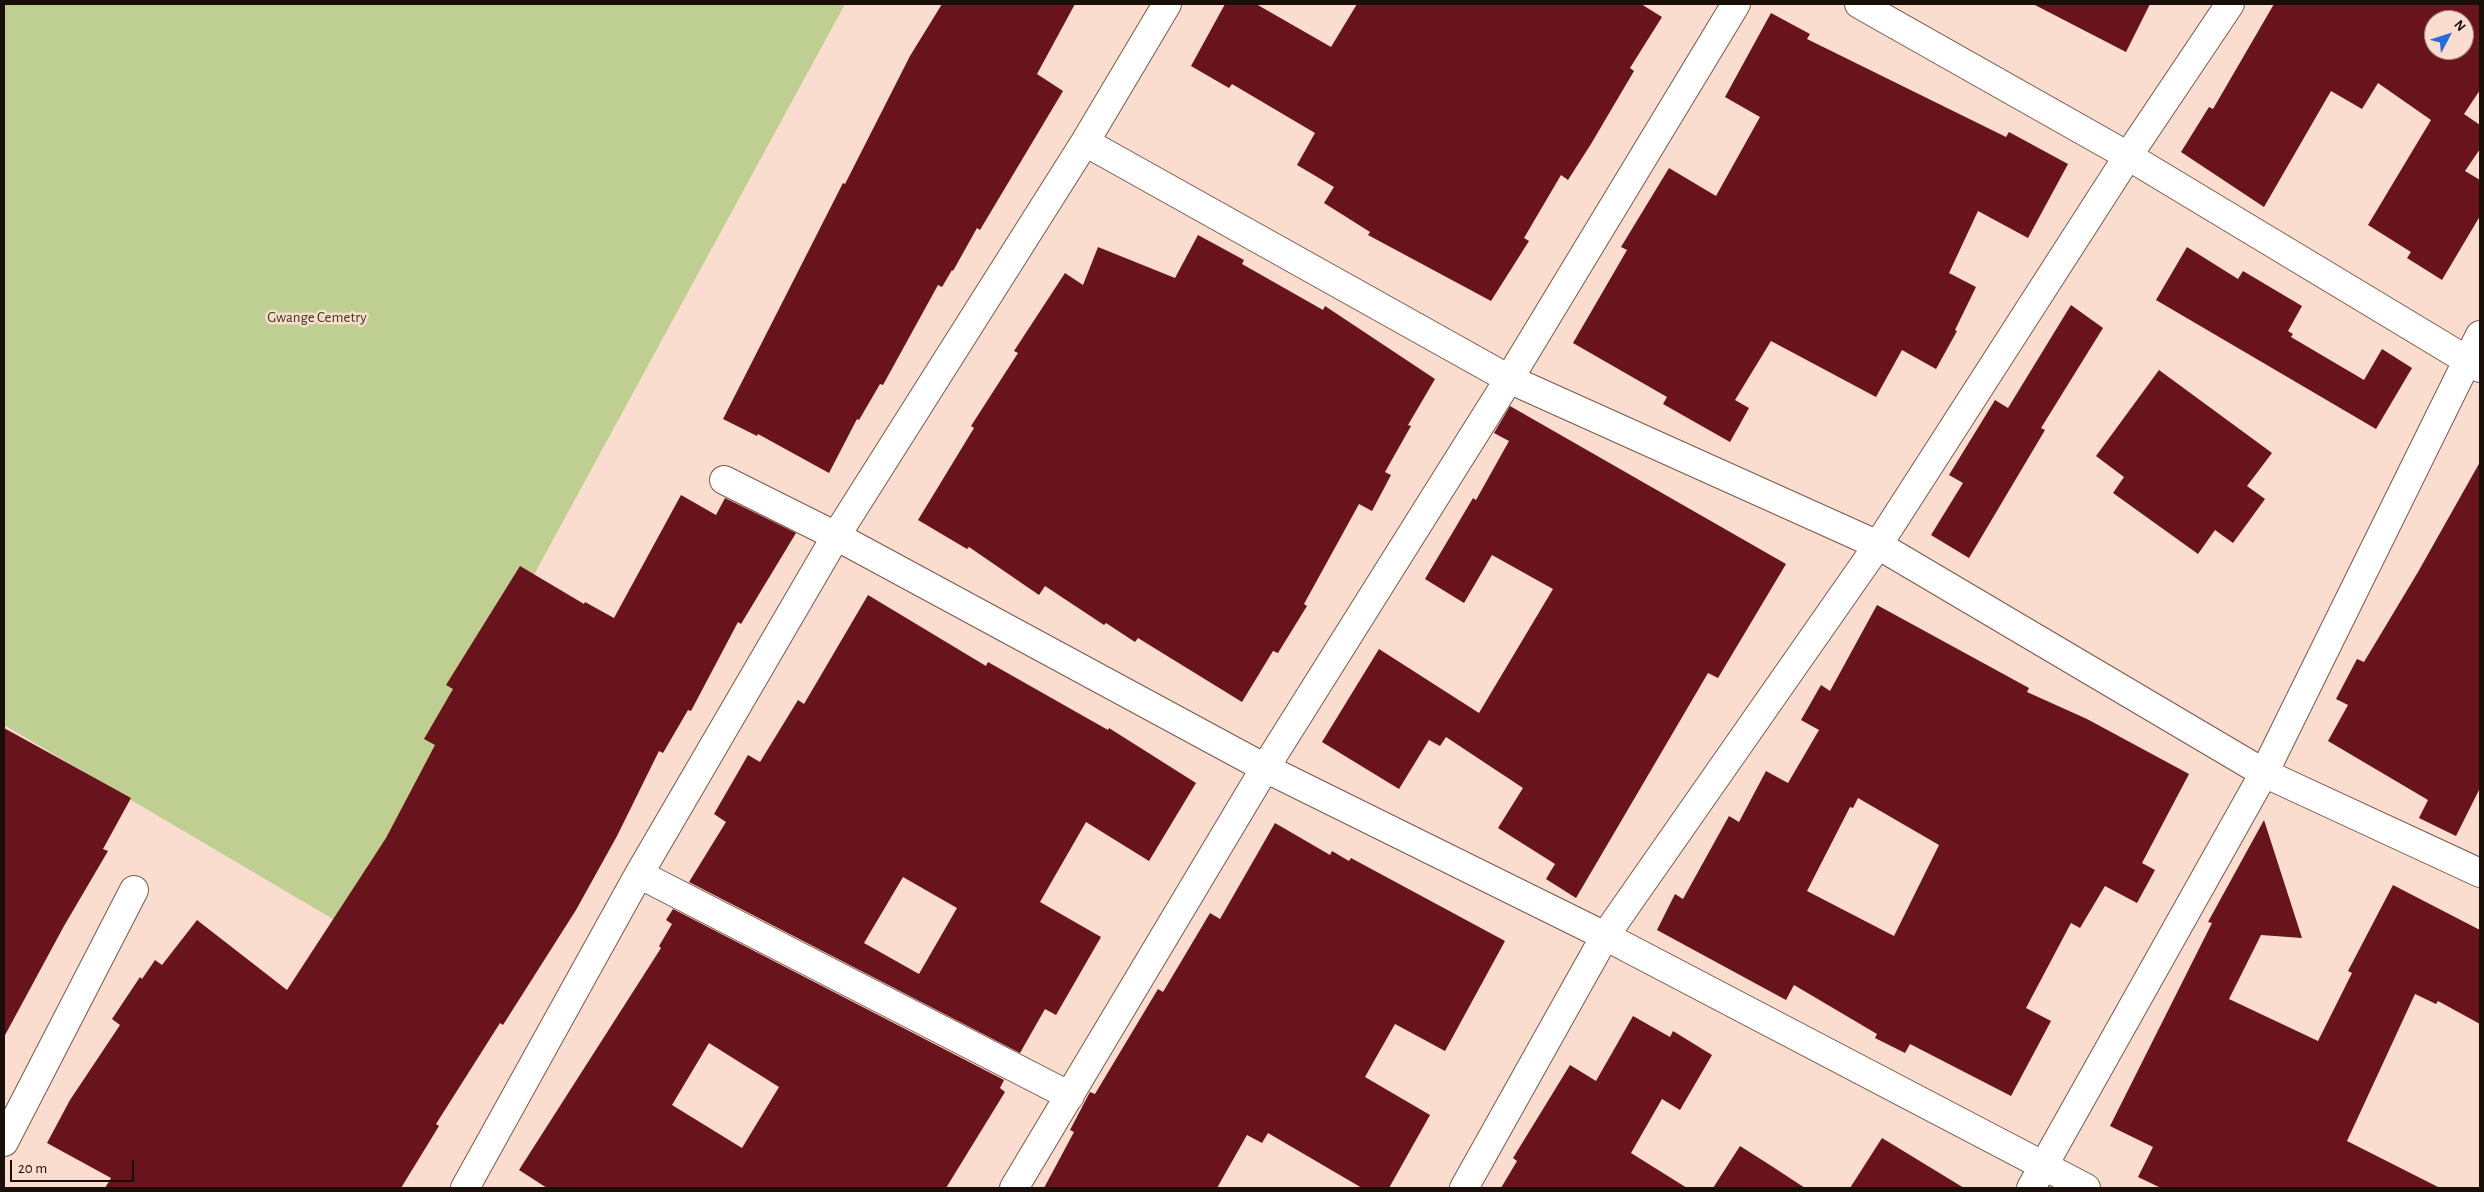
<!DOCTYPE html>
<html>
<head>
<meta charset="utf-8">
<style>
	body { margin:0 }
	#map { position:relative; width:2484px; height:1192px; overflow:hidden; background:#fbddcf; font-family:"Alegreya Sans",sans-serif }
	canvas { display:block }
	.frame { position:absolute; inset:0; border:5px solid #1a0e08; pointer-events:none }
	.north { position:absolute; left:2424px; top:10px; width:50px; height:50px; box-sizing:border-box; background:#fbddcf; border:1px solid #a18a7f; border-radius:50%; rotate:50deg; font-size:14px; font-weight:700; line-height:20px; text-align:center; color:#1a0e08 }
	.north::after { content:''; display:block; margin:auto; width:18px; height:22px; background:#276dd9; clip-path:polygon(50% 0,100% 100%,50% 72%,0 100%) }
	.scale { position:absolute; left:10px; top:1160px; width:124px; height:22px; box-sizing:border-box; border:2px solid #1a0e08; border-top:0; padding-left:6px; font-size:15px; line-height:18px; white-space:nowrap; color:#1a0e08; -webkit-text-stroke:4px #fbddcf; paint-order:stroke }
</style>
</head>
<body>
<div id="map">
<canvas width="2484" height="1192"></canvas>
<div class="frame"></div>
<div class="north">N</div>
<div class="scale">20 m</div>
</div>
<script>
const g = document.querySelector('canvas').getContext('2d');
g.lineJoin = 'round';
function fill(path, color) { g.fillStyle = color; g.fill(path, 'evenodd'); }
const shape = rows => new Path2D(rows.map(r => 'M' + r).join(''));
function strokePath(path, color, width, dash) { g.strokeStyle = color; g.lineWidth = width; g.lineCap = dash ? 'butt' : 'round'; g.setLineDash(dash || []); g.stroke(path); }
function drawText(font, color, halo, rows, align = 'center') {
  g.font = font + ' "Alegreya Sans",sans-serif'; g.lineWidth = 5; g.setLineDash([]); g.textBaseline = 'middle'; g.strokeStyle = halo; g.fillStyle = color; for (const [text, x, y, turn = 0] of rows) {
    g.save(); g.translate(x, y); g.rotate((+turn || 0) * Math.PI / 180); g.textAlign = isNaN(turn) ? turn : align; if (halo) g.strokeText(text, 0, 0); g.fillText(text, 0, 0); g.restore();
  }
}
fill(shape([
	[4,4,845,4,343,925,4,725]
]), '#bfcf91');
fill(shape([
	[942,4,1075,4,1037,74,1063,91,980,230,977,228,953,271,952,270,942,287,938,285,883,385,880,384,859,420,857,419,829,473,758,434,757,436,723,419,843,183,845,184,910,56],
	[1225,4,1256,4,1331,47,1357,4,1641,4,1662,17,1630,68,1634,71,1591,144,1568,180,1561,175,1524,238,1529,241,1491,301,1368,235,1370,232,1324,203,1334,187,1297,165,1315,133,1232,84,1229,88,1191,66],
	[2033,4,2150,4,2126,52],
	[2274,4,2480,4,2480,90,2464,114,2480,125,2480,149,2465,171,2480,180,2480,216,2442,280,2407,258,2411,252,2368,225,2431,120,2378,83,2362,109,2331,91,2264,207,2181,152,2209,107,2213,109],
	[2434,20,2464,20,2464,50,2434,50],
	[1771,13,1810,34,1807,39,2006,137,2009,132,2068,164,2028,238,1978,211,1949,273,1976,287,1955,330,1957,331,1936,369,1902,350,1876,397,1771,341,1735,400,1749,408,1730,442,1663,404,1667,397,1573,343,1627,250,1621,247,1669,168,1716,196,1760,117,1725,97],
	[1198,235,1244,260,1242,264,1323,310,1325,306,1435,379,1408,425,1411,426,1385,472,1391,475,1372,511,1359,504,1304,604,1307,606,1278,653,1273,651,1242,702,1138,638,1135,642,1106,623,1104,625,1045,586,1039,595,969,547,967,549,918,520,974,428,971,426,1018,353,1014,351,1065,273,1083,285,1098,247,1175,278],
	[2187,247,2238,279,2243,271,2302,306,2288,331,2293,334,2291,337,2364,380,2382,349,2412,368,2376,429,2156,300],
	[2071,305,2103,328,2041,428,2045,430,1969,558,1931,535,1963,483,1949,475,1995,400,2008,408],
	[2159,370,2272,453,2247,486,2265,499,2233,543,2215,530,2198,554,2113,493,2124,477,2096,456],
	[1510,406,1786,564,1718,678,1708,673,1576,898,1546,879,1555,864,1498,828,1523,788,1446,737,1440,746,1429,740,1399,789,1322,742,1379,649,1479,713,1553,589,1492,555,1464,603,1425,579,1473,498,1476,500,1509,441,1494,433],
	[2480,462,2480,788,2456,836,2419,818,2428,800,2328,741,2348,705,2336,699,2357,659,2364,662,2418,572],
	[681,495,716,515,725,498,796,533,741,624,738,622,691,711,688,710,663,753,659,751,617,836,576,910,503,1025,500,1023,436,1124,439,1126,401,1188,105,1188,111,1178,47,1143,70,1100,120,1025,112,1019,140,977,142,979,155,960,162,965,197,920,287,990,386,838,435,745,424,739,453,689,446,685,520,566,584,604,585,602,614,618],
	[868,595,986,666,988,662,1108,730,1109,728,1196,783,1149,861,1086,822,1040,902,1101,937,1056,1015,1045,1009,1020,1053,689,882,726,822,714,814,748,755,760,762,798,700,804,704],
	[903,877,957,908,919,974,864,943],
	[1877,605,2029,688,2027,692,2087,719,2189,774,2142,863,2155,870,2137,903,2105,886,2080,928,2071,923,2026,1008,2051,1021,2011,1096,1910,1044,1905,1053,1875,1038,1877,1034,1794,985,1786,1000,1657,930,1675,894,1683,899,1729,816,1739,822,1766,771,1788,783,1819,730,1801,720,1821,685,1830,691],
	[1858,798,1939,845,1894,936,1807,891,1850,807,1853,808],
	[4,728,131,798,103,849,108,851,64,926,4,1037],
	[2264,820,2302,938,2261,935,2229,999,2318,1041,2352,973,2348,971,2393,885,2480,930,2480,1024,2438,1001,2436,1004,2415,994,2347,1141,2440,1188,2161,1188,2138,1177,2153,1147,2110,1126,2212,923,2208,922],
	[1275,823,1330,855,1332,851,1349,861,1351,858,1505,941,1445,1051,1395,1024,1365,1077,1430,1115,1389,1188,1362,1188,1268,1133,1262,1143,1247,1135,1217,1188,1044,1188,1074,1132,1070,1130,1090,1092,1095,1094,1158,989,1163,992,1210,913,1220,919],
	[673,909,1004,1080,1000,1088,1005,1092,946,1188,547,1188,519,1170,661,948,659,946,672,924,666,920],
	[709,1043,779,1087,742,1148,672,1105],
	[1633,1016,1670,1037,1673,1031,1712,1055,1680,1110,1662,1099,1631,1153,1687,1188,1501,1188,1517,1161,1513,1158,1570,1065,1596,1081],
	[1882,1138,1964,1188,1850,1188],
	[1740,1146,1773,1167,1805,1188,1713,1188]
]), '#69131c');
const street = shape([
	[1859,4,2128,156,2480,368],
	[1085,142,1509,379,1878,545,2264,773,2480,873],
	[724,480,836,536,1265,768,1605,936,2086,1188],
	[639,874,1070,1096],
	[4,1142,134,890],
	[465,1188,639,874,836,536,1085,142,1167,4],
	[1014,1188,1265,768,1509,379,1736,4],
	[1464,1188,1605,936,1878,545,2128,156,2230,4],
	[2031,1188,2264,773,2480,335]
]);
strokePath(street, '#785949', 30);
strokePath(street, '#fff', 28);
drawText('15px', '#353d17', '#fbddcf', [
	["Gwange Cemetry",317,317]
]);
</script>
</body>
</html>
